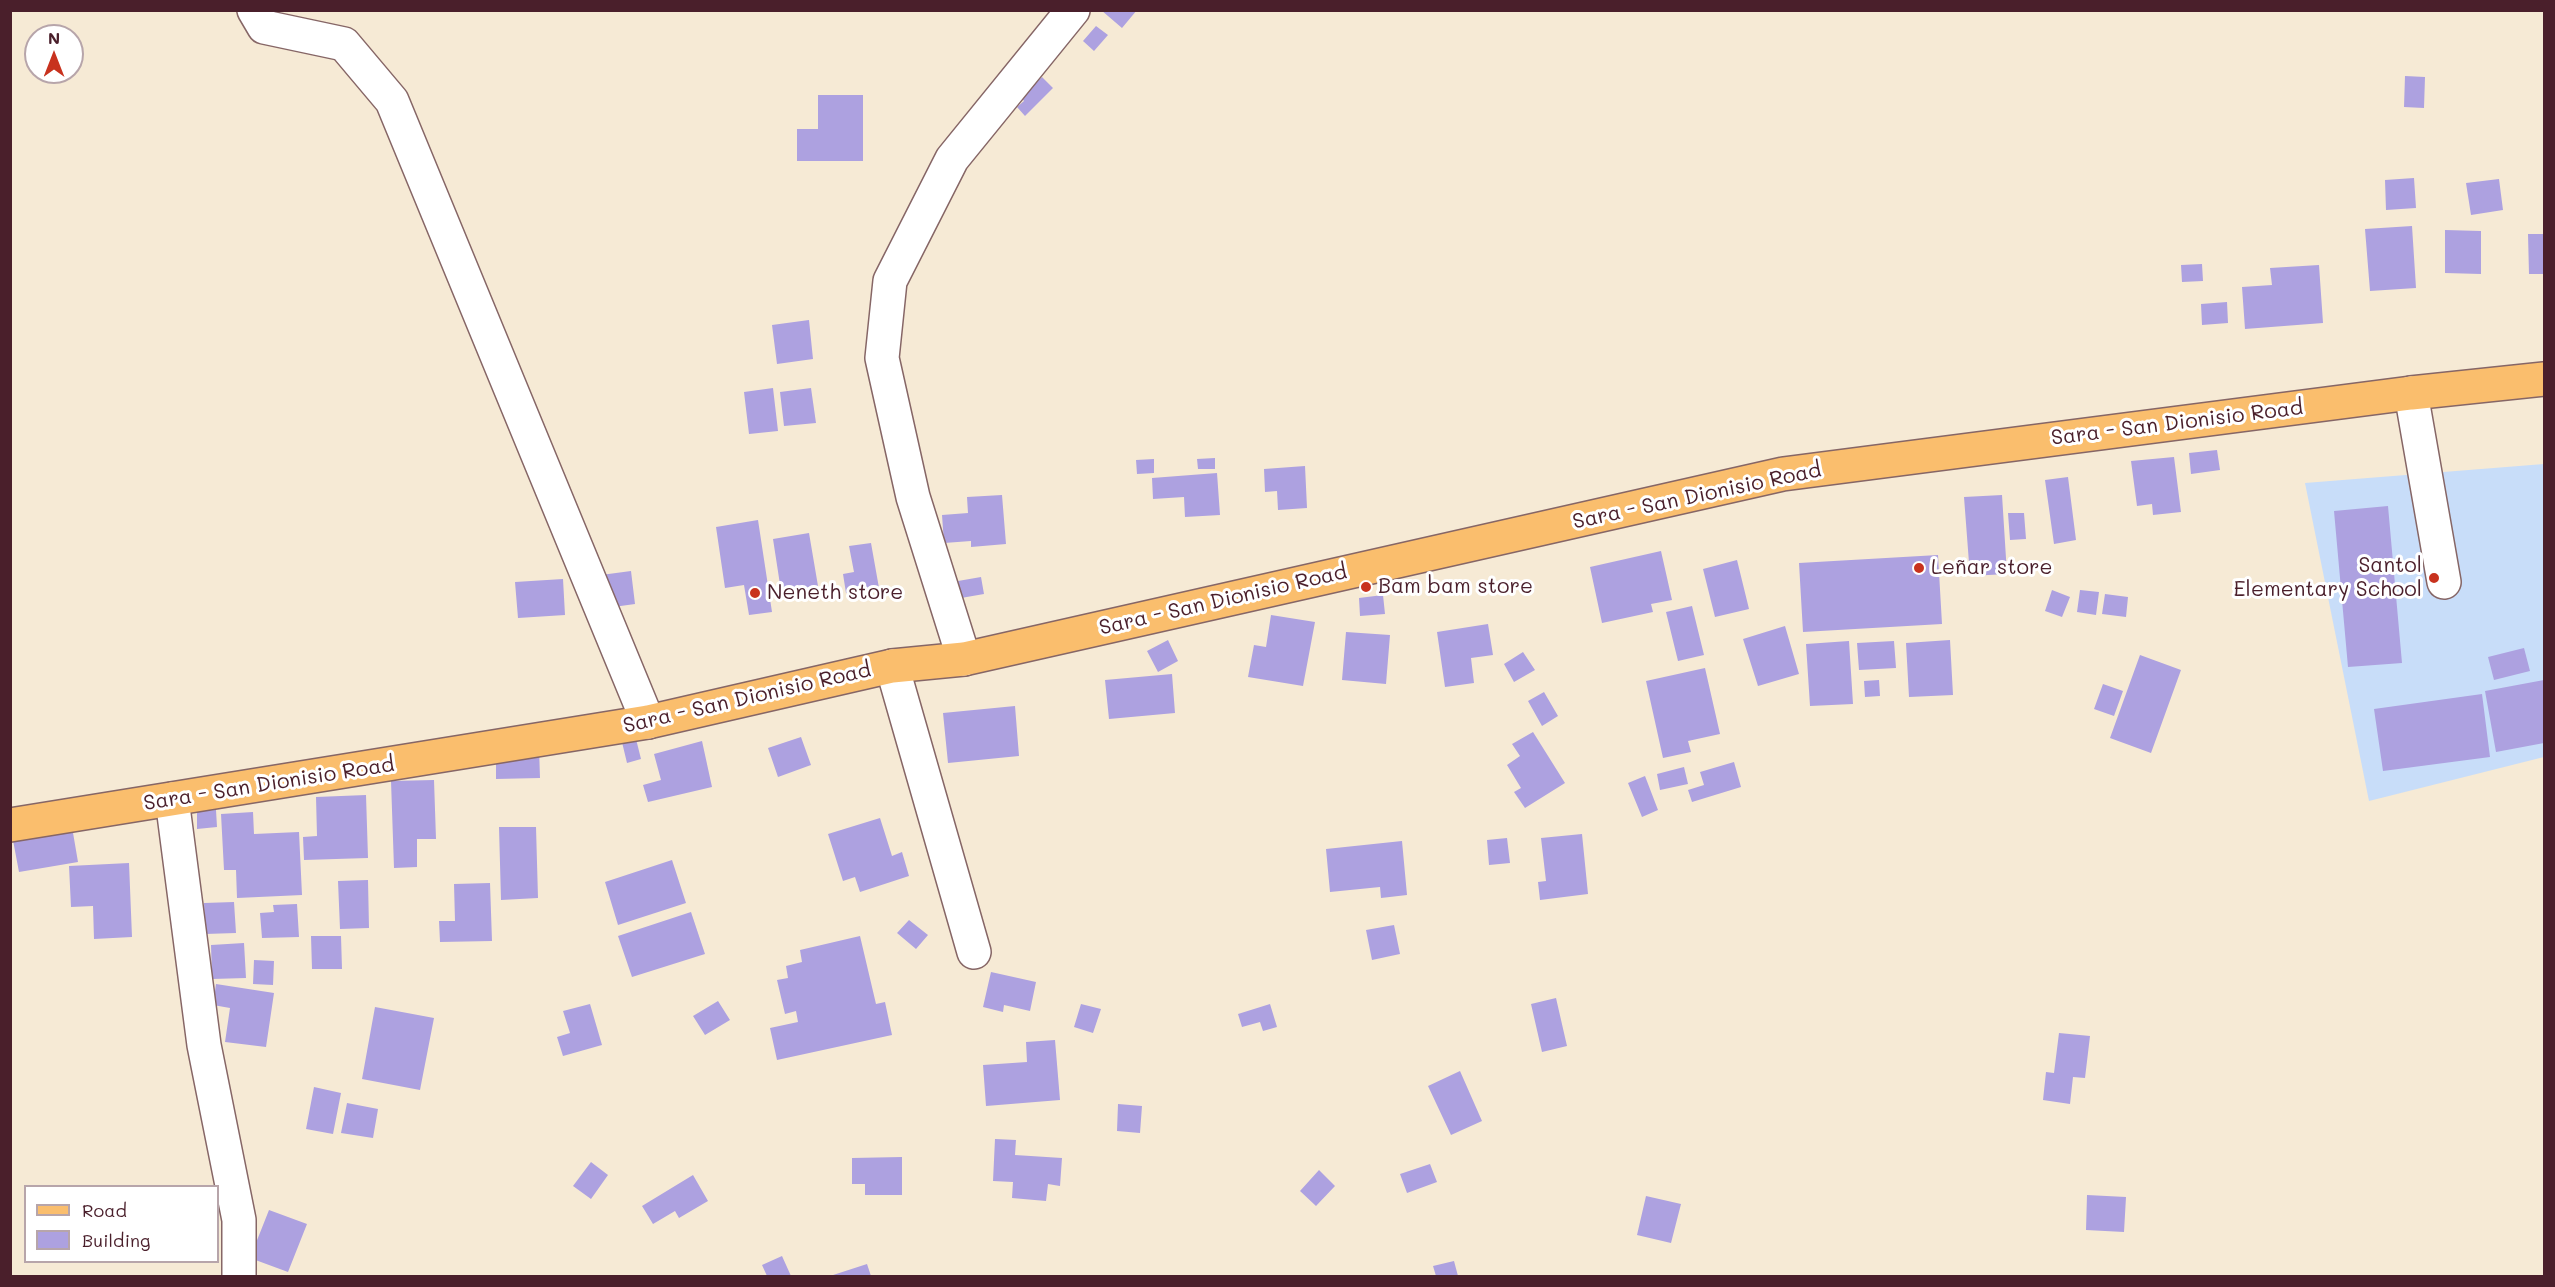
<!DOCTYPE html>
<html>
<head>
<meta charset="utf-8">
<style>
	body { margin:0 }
	#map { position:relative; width:2555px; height:1287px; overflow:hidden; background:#f6ead5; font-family:Mali,sans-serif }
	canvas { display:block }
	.frame { position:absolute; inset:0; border:12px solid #4a1f2b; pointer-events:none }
	.legend { position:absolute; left:24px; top:1185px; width:195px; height:78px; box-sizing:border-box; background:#fff; border:2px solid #b7a5aa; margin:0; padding:8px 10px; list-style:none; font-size:18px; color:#4a1f2b }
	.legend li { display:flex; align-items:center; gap:12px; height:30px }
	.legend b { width:30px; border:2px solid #b7a5aa }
	.north { position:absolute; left:24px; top:24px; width:60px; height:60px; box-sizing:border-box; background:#fff; border:2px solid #b7a5aa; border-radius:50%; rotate:0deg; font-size:16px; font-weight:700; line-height:24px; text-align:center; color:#4a1f2b }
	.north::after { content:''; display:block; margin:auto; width:21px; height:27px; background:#c8321e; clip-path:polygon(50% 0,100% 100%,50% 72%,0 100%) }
</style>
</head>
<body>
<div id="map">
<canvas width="2555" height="1287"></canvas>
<div class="frame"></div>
<ul class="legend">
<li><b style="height:8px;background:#fabe6d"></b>Road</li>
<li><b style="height:16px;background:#ada1e0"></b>Building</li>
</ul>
<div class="north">N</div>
</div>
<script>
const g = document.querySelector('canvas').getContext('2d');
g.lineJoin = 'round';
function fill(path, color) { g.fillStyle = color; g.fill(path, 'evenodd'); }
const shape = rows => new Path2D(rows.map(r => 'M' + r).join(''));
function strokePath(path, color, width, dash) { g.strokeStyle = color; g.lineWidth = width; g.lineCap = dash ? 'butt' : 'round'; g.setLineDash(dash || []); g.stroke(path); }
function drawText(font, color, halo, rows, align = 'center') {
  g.font = font + ' Mali,sans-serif'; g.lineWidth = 6; g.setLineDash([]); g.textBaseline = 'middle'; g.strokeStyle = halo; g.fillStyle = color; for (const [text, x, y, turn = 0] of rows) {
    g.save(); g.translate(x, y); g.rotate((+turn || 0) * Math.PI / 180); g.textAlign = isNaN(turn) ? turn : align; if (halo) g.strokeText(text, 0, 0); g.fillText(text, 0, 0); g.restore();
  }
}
fill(shape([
	[2544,464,2544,757,2369,801,2305,483]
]), '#c8ddf9');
fill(shape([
	[1101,10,1137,10,1122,28],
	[1096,26,1108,35,1094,51,1083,41],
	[2405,76,2425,77,2424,108,2404,107],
	[1042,77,1053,88,1025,116,1017,107,1024,101,1021,97],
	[818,95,863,95,863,161,797,161,797,129,818,129],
	[2414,178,2416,208,2386,210,2385,180],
	[2499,179,2503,210,2471,215,2466,183],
	[2412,226,2416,288,2370,291,2365,229],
	[2445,230,2481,231,2481,274,2445,273],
	[2528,234,2544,234,2544,274,2529,274],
	[2202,264,2203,281,2182,282,2181,265],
	[2319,265,2323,323,2245,329,2242,287,2272,285,2270,268],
	[2227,302,2228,323,2202,325,2201,304],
	[809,320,813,359,777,364,772,325],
	[773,388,778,431,749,434,744,392],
	[811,388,816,423,784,426,780,392],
	[2217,450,2220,470,2191,474,2189,453],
	[2174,457,2181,512,2153,515,2152,504,2137,506,2131,461],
	[1215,458,1215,469,1198,469,1197,459],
	[1154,459,1154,473,1137,474,1136,460],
	[1305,466,1307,508,1278,510,1277,491,1265,492,1264,469],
	[1217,473,1220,515,1185,517,1184,497,1153,499,1152,478],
	[2068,477,2076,540,2054,544,2045,480],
	[1002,495,1006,544,971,547,971,541,944,543,942,515,968,513,967,497],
	[2002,495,2007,574,1970,576,1964,497],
	[2388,506,2402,663,2348,667,2334,511],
	[2008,513,2024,513,2026,539,2010,540],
	[758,520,772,612,749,615,744,585,725,588,716,527],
	[809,533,818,586,781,591,773,539],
	[871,543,879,588,846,593,843,574,854,572,849,546],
	[1661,551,1672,600,1651,604,1653,612,1602,623,1590,567],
	[1938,555,1942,624,1803,632,1799,563],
	[1737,560,1749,609,1715,617,1703,569],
	[631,571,635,604,606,608,601,575],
	[981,577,984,594,961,598,958,581],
	[563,579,565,615,518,618,515,582],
	[2052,590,2070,597,2062,617,2045,611],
	[2080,590,2099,592,2096,615,2077,612],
	[2105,594,2128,597,2126,617,2102,614],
	[1383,595,1385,614,1360,616,1359,598],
	[1692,606,1704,655,1678,661,1666,612],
	[1271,615,1315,622,1303,686,1248,677,1254,645,1266,647],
	[1488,624,1493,655,1471,658,1474,683,1445,687,1437,632],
	[1785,626,1799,674,1758,686,1743,639],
	[1346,632,1390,635,1386,684,1342,680],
	[1168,640,1178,661,1158,672,1147,651],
	[1950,640,1953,695,1909,697,1906,643],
	[1849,641,1853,704,1810,706,1806,644],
	[1894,641,1896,668,1859,670,1857,643],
	[2524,648,2530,671,2494,680,2488,657],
	[1523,652,1535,670,1514,682,1504,664],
	[2140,655,2181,670,2151,753,2110,738],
	[1705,668,1720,734,1688,741,1691,752,1663,758,1646,681],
	[1172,674,1175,713,1109,719,1105,680],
	[1879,680,1880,696,1865,697,1864,681],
	[2544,680,2544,743,2496,752,2485,691],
	[2103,684,2123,691,2114,716,2094,709],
	[1544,692,1558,716,1542,726,1528,701],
	[2482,694,2490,757,2383,771,2374,709],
	[1015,706,1019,756,948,763,943,713],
	[1533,732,1565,783,1525,808,1514,792,1521,788,1507,765,1520,756,1512,744],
	[635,735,641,759,627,763,621,738],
	[801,737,811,765,778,777,768,748],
	[702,741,712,787,648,802,643,785,661,780,654,754],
	[496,748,539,748,540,778,496,779],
	[1734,762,1741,787,1692,802,1688,790,1704,785,1700,772],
	[1684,767,1688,784,1660,790,1657,774],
	[1645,776,1658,810,1642,817,1628,783],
	[434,780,436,839,417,839,417,867,394,868,391,781],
	[366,795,368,858,304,860,303,837,317,836,316,797],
	[216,810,217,827,197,829,197,811],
	[253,812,254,834,299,832,302,895,237,898,236,870,224,870,221,814],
	[880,818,892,856,902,852,909,876,860,892,855,877,843,881,828,834],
	[71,821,78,862,19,872,12,835],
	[499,827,536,827,538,898,501,900],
	[1582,834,1588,894,1540,900,1538,882,1546,881,1541,838],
	[1507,838,1510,863,1489,865,1487,840],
	[1402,841,1407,895,1381,898,1380,887,1330,892,1326,849],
	[672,860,686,903,618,925,605,882],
	[129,863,132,937,94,939,93,906,71,907,69,866],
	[368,880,369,928,340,929,338,881],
	[490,883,492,941,440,942,439,921,455,921,454,884],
	[234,902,236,933,205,934,204,903],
	[297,904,299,937,262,938,260,913,274,912,273,905],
	[691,912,705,954,632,977,618,936],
	[909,920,928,935,916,949,897,933],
	[1394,925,1400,954,1372,960,1366,930],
	[311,936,341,936,342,969,312,969],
	[860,936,876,1004,885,1002,892,1035,777,1060,770,1028,798,1022,796,1011,785,1014,777,980,788,978,786,966,802,962,800,950],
	[244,943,246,978,212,979,211,945],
	[254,960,274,961,273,985,253,984],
	[991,972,1036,982,1030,1011,1004,1005,1003,1012,983,1007],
	[216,984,274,993,266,1047,225,1042,230,1008,213,1005],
	[1556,998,1567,1046,1542,1052,1531,1004],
	[718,1001,730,1020,705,1035,693,1016],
	[590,1004,602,1045,563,1056,557,1037,570,1033,563,1011],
	[1081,1004,1101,1009,1093,1033,1074,1027],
	[1270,1004,1277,1027,1263,1031,1260,1022,1242,1027,1238,1014],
	[375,1007,434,1018,420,1090,362,1079],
	[2059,1033,2090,1036,2085,1078,2073,1077,2070,1104,2043,1100,2046,1072,2054,1073],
	[1055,1040,1060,1100,986,1106,983,1065,1027,1062,1026,1042],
	[1460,1071,1482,1121,1451,1135,1428,1086],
	[314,1087,341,1093,333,1134,306,1129],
	[347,1103,378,1109,373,1138,341,1133],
	[1118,1104,1142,1106,1140,1133,1117,1131],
	[995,1139,1016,1140,1015,1155,1062,1158,1060,1186,1048,1184,1046,1201,1012,1198,1013,1182,993,1181],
	[902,1157,902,1195,865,1195,865,1184,852,1184,852,1158],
	[591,1162,608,1175,591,1199,573,1186],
	[1430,1164,1437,1182,1407,1193,1400,1174],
	[1319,1170,1335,1186,1316,1206,1300,1191],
	[693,1175,708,1201,679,1218,675,1211,653,1224,642,1206],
	[2087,1195,2126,1197,2124,1232,2086,1230],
	[1646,1196,1681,1204,1671,1243,1637,1235],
	[269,1210,307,1224,288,1272,250,1258],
	[782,1256,791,1276,767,1276,762,1265],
	[1454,1261,1458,1276,1436,1276,1433,1266],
	[867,1264,871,1276,830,1276]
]), '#ada1e0');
const minor = shape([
	[254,10,264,27,344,44,392,101,648,722],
	[2411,393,2444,582],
	[964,659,913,497,882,358,890,281,952,159,1073,10],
	[892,666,974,952],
	[172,799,204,1045,239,1220,239,1276]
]);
const major = shape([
	[10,825,648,722,892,666,964,659,1783,474,2411,393,2544,379]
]);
strokePath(minor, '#866666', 36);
strokePath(major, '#866666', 36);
strokePath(minor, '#fff', 33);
strokePath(major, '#fabe6d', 33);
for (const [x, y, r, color] of [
	[1919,568,6,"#c8321e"],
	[2434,578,6,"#c8321e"],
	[1366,587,6,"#c8321e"],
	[755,593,6,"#c8321e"]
]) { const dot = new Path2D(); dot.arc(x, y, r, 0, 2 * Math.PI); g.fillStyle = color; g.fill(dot); strokePath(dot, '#fff', 2); }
drawText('21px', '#4a1f2b', '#fff', [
	["Sara - San Dionisio Road",2177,423,-7],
	["Sara - San Dionisio Road",1697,496,-12],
	["Sara - San Dionisio Road",1223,600,-13],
	["Sara - San Dionisio Road",747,698,-13],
	["Sara - San Dionisio Road",269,784,-9]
]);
drawText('21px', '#4a1f2b', '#fff', [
	["Santol",2422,566,"right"],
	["Elementary School",2422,590,"right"],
	["Leñar store",1931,568],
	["Bam bam store",1378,587],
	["Neneth store",767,593]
], 'left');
</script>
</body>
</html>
